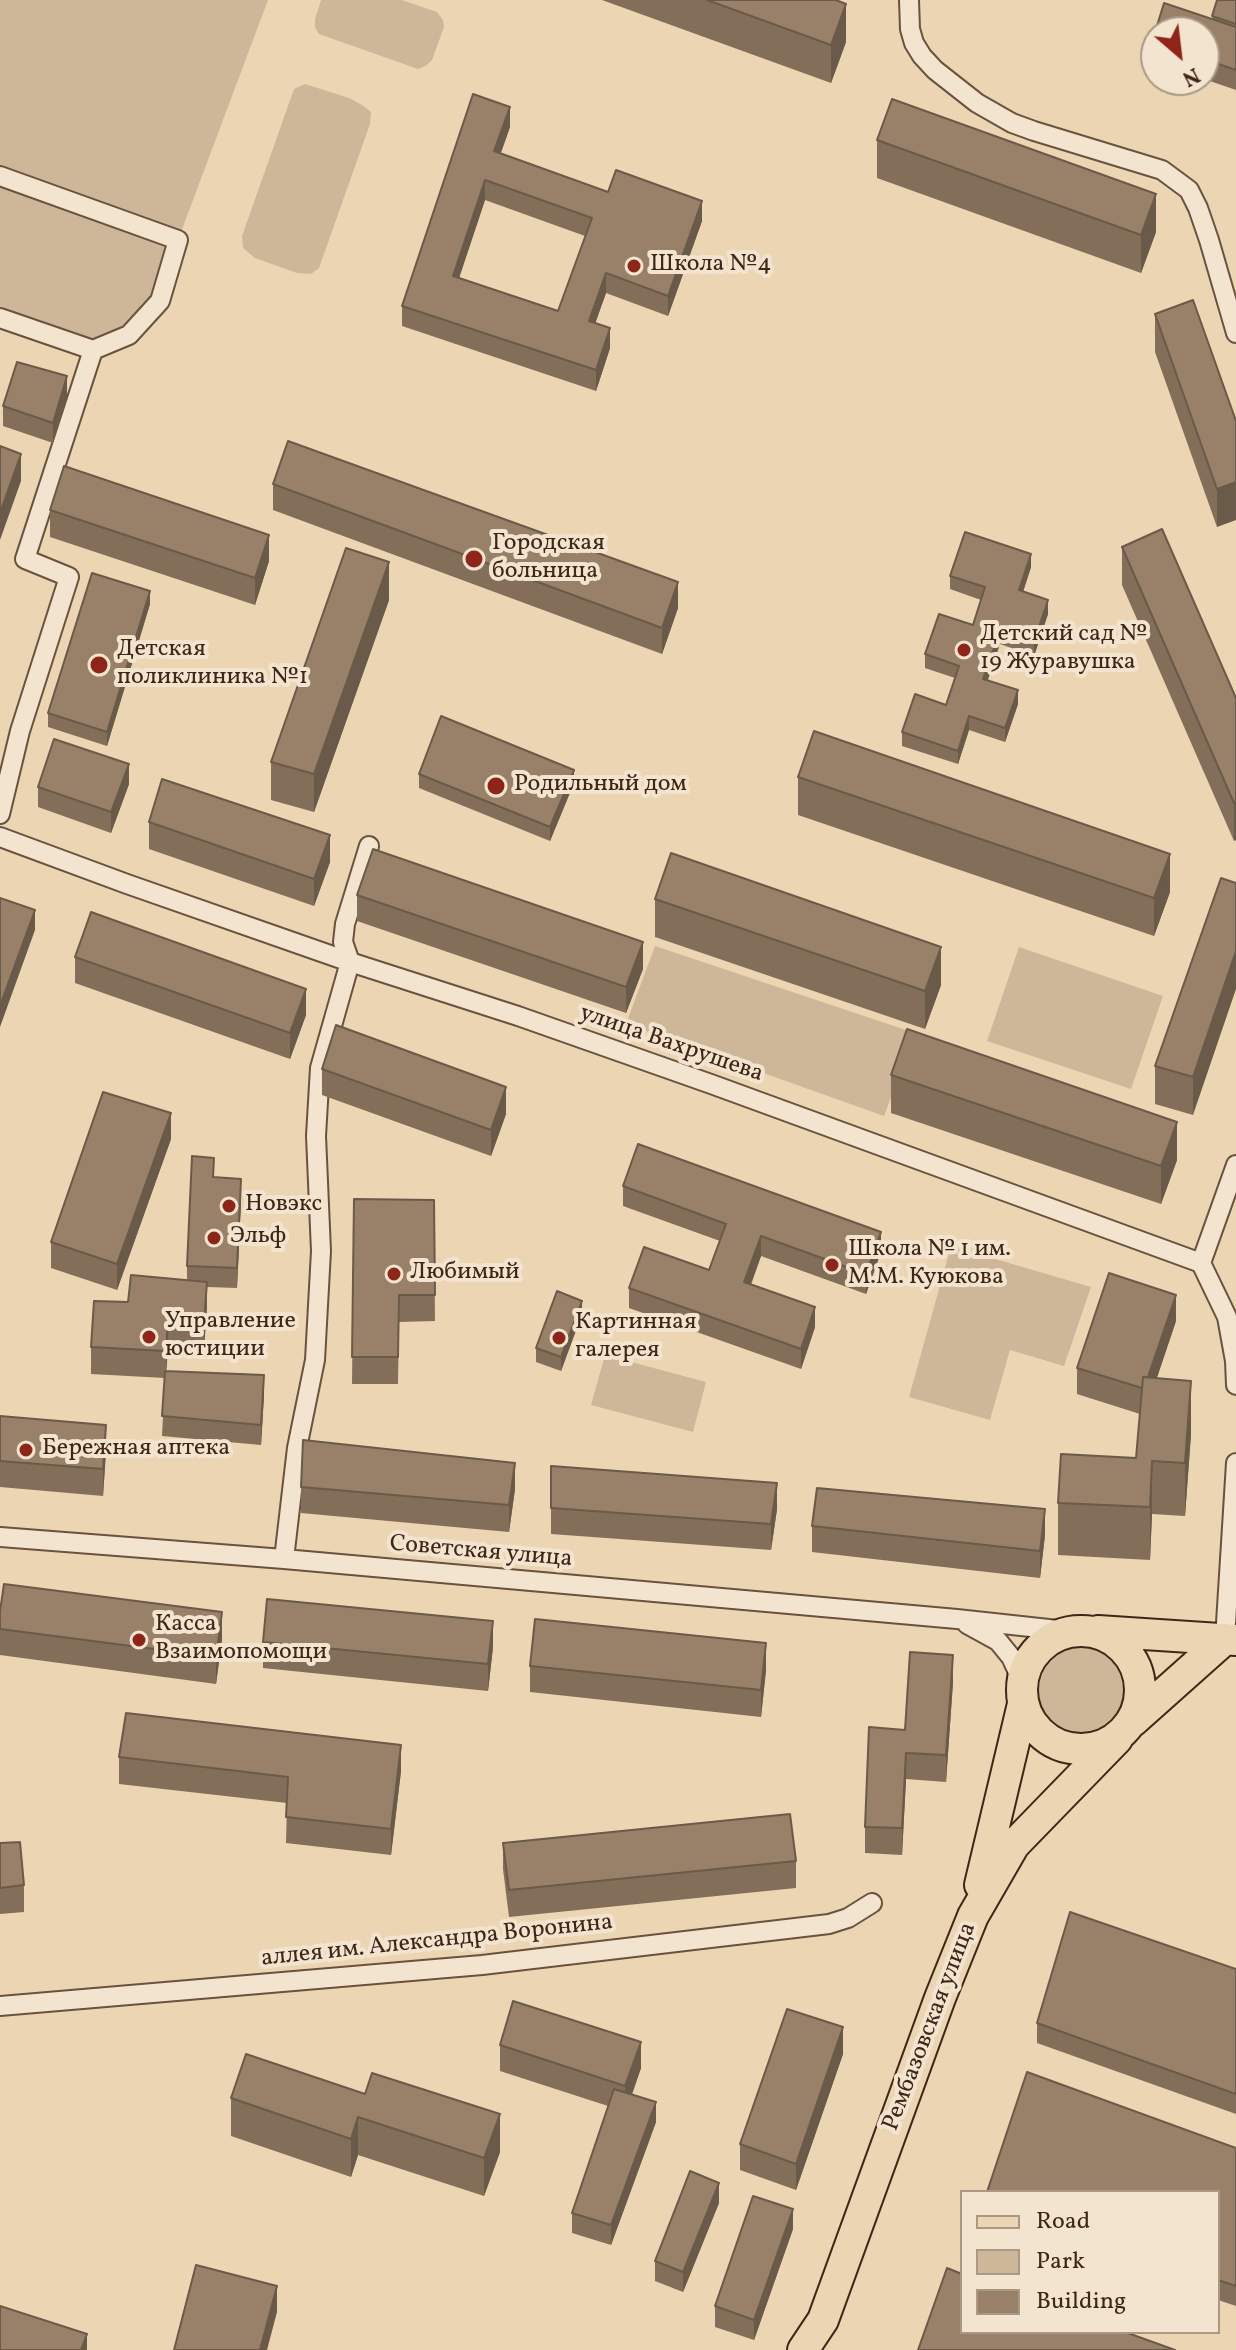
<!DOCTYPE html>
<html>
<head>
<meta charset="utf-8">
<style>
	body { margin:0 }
	#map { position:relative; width:1236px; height:2350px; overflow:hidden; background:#ebd5b3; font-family:Vollkorn,serif }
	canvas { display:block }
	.legend { position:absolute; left:960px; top:2190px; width:260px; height:144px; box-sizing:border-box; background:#f2e4ce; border:2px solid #aa9885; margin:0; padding:10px 14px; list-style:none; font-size:24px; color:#3f2617 }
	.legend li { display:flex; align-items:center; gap:16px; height:40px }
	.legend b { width:40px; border:2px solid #aa9885 }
	.north { position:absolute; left:1140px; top:16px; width:80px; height:80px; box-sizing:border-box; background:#f2e4ce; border:2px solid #aa9885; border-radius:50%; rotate:152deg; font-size:22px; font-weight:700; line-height:32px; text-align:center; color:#3f2617 }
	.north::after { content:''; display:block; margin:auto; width:28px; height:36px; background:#8f2418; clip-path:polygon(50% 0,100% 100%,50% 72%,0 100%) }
</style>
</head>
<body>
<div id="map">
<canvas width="1236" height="2350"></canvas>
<ul class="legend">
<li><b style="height:10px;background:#ebd5b3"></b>Road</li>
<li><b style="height:22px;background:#ceb798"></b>Park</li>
<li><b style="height:22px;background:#988168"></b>Building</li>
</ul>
<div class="north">N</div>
</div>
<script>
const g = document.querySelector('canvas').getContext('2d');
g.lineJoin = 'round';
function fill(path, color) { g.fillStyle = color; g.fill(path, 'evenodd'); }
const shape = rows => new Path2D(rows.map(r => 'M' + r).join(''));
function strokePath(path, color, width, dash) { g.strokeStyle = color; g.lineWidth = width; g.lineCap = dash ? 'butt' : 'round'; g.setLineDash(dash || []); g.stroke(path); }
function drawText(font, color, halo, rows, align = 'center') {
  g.font = font + ' Vollkorn,serif'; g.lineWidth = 8; g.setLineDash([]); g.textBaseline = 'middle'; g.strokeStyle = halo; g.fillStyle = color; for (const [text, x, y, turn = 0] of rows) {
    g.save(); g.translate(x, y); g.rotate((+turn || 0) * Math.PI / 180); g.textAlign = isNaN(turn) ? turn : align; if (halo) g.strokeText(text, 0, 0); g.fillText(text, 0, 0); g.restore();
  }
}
fill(shape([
	[0,0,268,0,178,240,160,301,129,335,93,350,0,318],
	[321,0,402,0,437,12,443,20,444,27,432,60,427,65,418,69,319,34,315,27,315,19],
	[305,84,349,98,362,105,371,112,370,124,319,268,311,274,297,273,255,258,243,248,242,236,294,89],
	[655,946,915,1033,884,1116,626,1024],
	[1019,947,1163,996,1131,1089,987,1041],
	[951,1246,1091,1287,1064,1366,1010,1350,990,1420,909,1397],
	[605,1355,706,1382,693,1432,591,1405],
	'1039 1691a45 45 0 1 1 90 0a45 45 0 1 1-90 0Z'
]), '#ceb798');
const street = shape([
	[909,0,910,29,914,43,922,56,935,70,977,103,1012,123,1034,131,1162,170,1189,190,1198,208,1209,240,1236,333],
	[0,176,178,240,160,301,129,335,93,350],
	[0,318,93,350],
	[0,814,20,731,69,577,25,559,93,350],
	[0,837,127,884,350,962,518,1016,711,1084,1201,1263,1227,1317,1235,1361,1236,1385],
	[1201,1263,1236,1165],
	[0,1537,284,1559,957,1619,1067,1631],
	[284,1559,297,1448,315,1360,321,1251,316,1136,320,1068,350,962,343,942,345,924,369,846],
	[967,1624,998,1641,1011,1657,1022,1681],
	[1225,1639,1236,1463],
	[0,2006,482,1965,829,1924,848,1918,872,1903]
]);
const primary = shape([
	'1022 1690a59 59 0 1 1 118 0a59 59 0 1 1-118 0Z',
	[1098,1631,1236,1640],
	[1133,1721,1225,1639],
	[980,1885,1023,1704],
	[803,2350,823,2320,940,1998,973,1916,1014,1845,1117,1739]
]);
strokePath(street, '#6a523e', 22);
strokePath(primary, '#3f2617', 34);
strokePath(street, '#f2e4ce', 18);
strokePath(primary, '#ebd5b3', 30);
fill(shape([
	[602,0,836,0,846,42,831,83],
	[1217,0,1236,0,1236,90,1204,79,1204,32,1156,32,1156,63,1152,62,1152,42,1164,3,1212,19],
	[510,127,501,153,608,192,702,221,668,316,606,293,595,323,610,348,596,391,402,326,402,306],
	[485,200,585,236,558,311,459,278],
	[877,140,1156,232,1141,273,877,178],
	[1155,314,1236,421,1217,527,1155,352],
	[67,396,53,443,3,426,3,406],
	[273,484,678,608,662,654,273,510],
	[50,510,269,561,255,605,50,537],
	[1122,547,1236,698,1234,841,1122,585],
	[1031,567,1023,592,1048,614,1034,656,1000,644,988,680,1018,704,1005,742,969,730,958,764,902,746,902,732,946,705,955,678,925,668,925,654,973,625,981,600,950,589,950,576],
	[389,600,314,812,271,800,271,762],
	[150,604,107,746,48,727,48,713],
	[419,774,574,783,550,841,419,788],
	[798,777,1170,892,1154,936,798,815],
	[129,784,111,833,38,807,38,787],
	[149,822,330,862,314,906,149,849],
	[1221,878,1193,1115,1155,1104,1155,1066],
	[357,895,643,969,626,1013,357,921],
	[655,899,941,985,925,1029,655,937],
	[75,957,306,1015,290,1059,75,983],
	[322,1069,506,1114,491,1156,322,1095],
	[891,1075,1177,1160,1161,1204,891,1113],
	[171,1139,117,1290,51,1268,51,1242],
	[214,1177,241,1199,237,1288,207,1287,204,1349,168,1345,166,1371,264,1395,261,1445,162,1436,165,1378,91,1374,91,1347,128,1302,187,1280,187,1266],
	[623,1186,881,1252,866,1294,761,1256,751,1285,815,1327,801,1369,629,1308,629,1288,709,1270,720,1241,623,1206],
	[354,1199,434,1200,435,1321,399,1322,398,1384,352,1384],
	[582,1314,561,1371,536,1362,536,1348],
	[1176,1321,1157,1378,1191,1434,1185,1516,1152,1514,1150,1560,1058,1555,1058,1503,1136,1458,1140,1414,1077,1394,1077,1368],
	[0,1416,106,1451,103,1496,0,1487],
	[551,1466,777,1509,771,1550,551,1534],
	[301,1487,515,1489,509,1532,301,1513],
	[812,1526,1045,1535,1040,1578,812,1552],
	[0,1611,222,1639,216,1684,0,1655],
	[263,1642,493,1647,488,1691,263,1668],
	[530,1666,766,1670,761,1717,530,1692],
	[953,1682,946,1782,906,1779,902,1855,865,1853,865,1827,905,1730],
	[119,1757,401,1771,391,1855,286,1843,287,1803,119,1784],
	[0,1843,24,1885,24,1912,0,1914],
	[503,1843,796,1861,796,1888,509,1917,503,1869],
	[1236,1969,1236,2114,1037,2043,1037,2023],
	[500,2045,641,2068,632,2095,656,2122,611,2245,572,2233,572,2213,608,2106,500,2071],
	[246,2054,500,2152,484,2196,358,2155,351,2177,231,2136,231,2098],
	[843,2054,796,2190,740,2170,740,2144],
	[1236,2148,1236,2306,1218,2300,1218,2192],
	[719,2203,683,2292,655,2281,655,2261],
	[793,2229,754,2340,715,2327,715,2306]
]), '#836f59');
fill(shape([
	[846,4,846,42,831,83,831,45],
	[510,107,510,127,494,171,494,151],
	[485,180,485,200,453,296,453,276],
	[1156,194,1156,232,1141,273,1141,235],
	[702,201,702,221,668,316,668,296],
	[606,273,606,293,589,341,589,321],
	[610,328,610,348,596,391,596,370],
	[67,376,67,396,53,443,53,423],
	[21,454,21,481,0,540,0,513],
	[1236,482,1236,520,1217,527,1217,489],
	[269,535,269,561,255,605,255,578],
	[1031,554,1031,567,1019,604,1019,590],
	[389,562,389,600,314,812,314,774],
	[678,582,678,608,662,654,662,628],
	[150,591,150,604,107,746,107,732],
	[1048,600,1048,614,1034,656,1034,642],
	[1000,631,1000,644,983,692,983,679],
	[1018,690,1018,704,1005,742,1005,728],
	[969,716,969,730,958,764,958,751],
	[129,764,129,784,111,833,111,812],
	[574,770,574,783,550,841,550,827],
	[1236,802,1236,840,1234,841,1234,803],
	[330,835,330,862,314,906,314,879],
	[1170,854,1170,892,1154,936,1154,898],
	[35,910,35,930,0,1027,0,1006],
	[643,942,643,969,626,1013,626,987],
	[941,947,941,985,925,1029,925,991],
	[1236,951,1236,989,1193,1115,1193,1077],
	[306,989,306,1015,290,1059,290,1033],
	[506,1087,506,1114,491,1156,491,1130],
	[171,1113,171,1139,117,1290,117,1264],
	[1177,1122,1177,1160,1161,1204,1161,1166],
	[241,1179,241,1199,237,1288,237,1268],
	[881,1232,881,1252,866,1294,866,1274],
	[761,1236,761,1256,744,1302,744,1282],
	[207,1282,207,1308,204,1349,204,1323],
	[1176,1295,1176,1321,1144,1415,1144,1389],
	[582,1301,582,1314,561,1371,561,1357],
	[815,1307,815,1327,801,1369,801,1349],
	[168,1319,168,1345,166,1378,166,1351],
	[264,1375,264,1395,261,1445,261,1425],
	[1191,1381,1191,1434,1185,1516,1185,1463],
	[106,1425,106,1451,103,1496,103,1469],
	[1152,1461,1152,1514,1150,1560,1150,1507],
	[515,1463,515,1489,509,1532,509,1505],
	[777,1483,777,1509,771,1550,771,1524],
	[1045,1509,1045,1535,1040,1578,1040,1551],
	[222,1612,222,1639,216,1684,216,1657],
	[493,1621,493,1647,488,1691,488,1664],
	[766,1643,766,1670,761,1717,761,1690],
	[953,1655,953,1682,946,1782,946,1755],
	[401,1745,401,1771,391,1855,391,1829],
	[906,1753,906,1779,902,1855,902,1828],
	[843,2027,843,2054,796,2190,796,2164],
	[641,2042,641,2068,625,2112,625,2086],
	[656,2102,656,2122,611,2245,611,2225],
	[500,2114,500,2152,484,2196,484,2158],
	[358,2117,358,2155,351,2177,351,2139],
	[719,2183,719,2203,683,2292,683,2272],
	[793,2209,793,2229,754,2340,754,2320],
	[277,2286,277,2312,267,2350,260,2350],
	[87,2334,87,2350,81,2350]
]), '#6a5a49');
const building = shape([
	[707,0,836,0,846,4,831,45,707,0],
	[1217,0,1236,0,1236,24,1212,16,1217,0],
	[1164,3,1236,27,1236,70,1204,59,1204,32,1156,32,1156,43,1152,42,1164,3],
	[473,94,510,107,494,151,608,192,616,170,702,201,668,296,606,273,589,321,610,328,596,370,402,306,473,94],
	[485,180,592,218,558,311,453,276,485,180],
	[892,99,1156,194,1141,235,877,140,892,99],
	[1193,300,1236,421,1236,482,1217,489,1155,314,1193,300],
	[17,362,67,376,53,423,3,406,17,362],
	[288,441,678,582,662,628,273,484,288,441],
	[0,446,21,454,0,513,0,446],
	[64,466,269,535,255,578,50,510,64,466],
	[1162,529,1236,698,1236,802,1234,803,1122,547,1162,529],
	[965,532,1031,554,1019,590,1048,600,1034,642,1000,631,983,679,1018,690,1005,728,969,716,958,751,902,732,915,694,946,705,959,666,925,654,939,614,973,625,985,587,950,576,965,532],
	[346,548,389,562,314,774,271,762,346,548],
	[92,573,150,591,107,732,48,713,92,573],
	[441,716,574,770,550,827,419,774,441,716],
	[814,731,1170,854,1154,898,798,777,814,731],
	[54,739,129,764,111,812,38,787,54,739],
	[162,779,330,835,314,879,149,822,162,779],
	[373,849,643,942,626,987,357,895,373,849],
	[671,853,941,947,925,991,655,899,671,853],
	[1221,878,1236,883,1236,951,1193,1077,1155,1066,1221,878],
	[0,898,35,910,0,1006,0,898],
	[91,912,306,989,290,1033,75,957,91,912],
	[336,1025,506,1087,491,1130,322,1069,336,1025],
	[907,1029,1177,1122,1161,1166,891,1075,907,1029],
	[103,1092,171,1113,117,1264,51,1242,103,1092],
	[638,1144,881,1232,866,1274,761,1236,744,1282,815,1307,801,1349,629,1288,644,1247,709,1270,726,1224,623,1186,638,1144],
	[192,1156,214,1158,213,1177,241,1179,237,1268,187,1266,192,1156],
	[354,1199,434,1200,435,1295,399,1295,398,1357,352,1357,354,1199],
	[1109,1273,1176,1295,1148,1377,1143,1377,1142,1388,1077,1368,1109,1273],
	[131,1275,207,1282,204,1323,168,1319,166,1351,91,1347,94,1301,128,1302,131,1275],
	[557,1291,582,1301,561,1357,536,1348,557,1291],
	[165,1371,264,1375,261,1425,162,1416,165,1371],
	[1143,1377,1191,1381,1185,1463,1152,1461,1150,1507,1058,1503,1061,1454,1136,1458,1143,1377],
	[0,1416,106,1425,103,1469,0,1461,0,1416],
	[303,1440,515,1463,509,1505,301,1487,303,1440],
	[551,1466,777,1483,771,1524,551,1508,551,1466],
	[817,1488,1045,1509,1040,1551,812,1526,817,1488],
	[4,1584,222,1612,216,1657,0,1629,0,1611,4,1584],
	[267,1599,493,1621,488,1664,263,1642,267,1599],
	[535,1619,766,1643,761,1690,530,1666,535,1619],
	[910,1652,953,1655,946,1755,906,1753,902,1828,865,1827,869,1727,905,1730,910,1652],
	[126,1713,401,1745,391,1829,286,1817,288,1777,119,1757,126,1713],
	[790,1814,796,1861,509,1890,503,1843,790,1814],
	[20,1842,24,1885,0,1888,0,1843,20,1842],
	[1070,1912,1236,1969,1236,2094,1037,2023,1070,1912],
	[513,2001,641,2042,625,2086,500,2045,513,2001],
	[787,2009,843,2027,796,2164,740,2144,787,2009],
	[246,2054,365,2094,372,2073,500,2114,484,2158,358,2117,351,2139,231,2098,246,2054],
	[1027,2072,1236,2148,1236,2286,1218,2280,1218,2192,987,2192,1027,2072],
	[614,2089,656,2102,611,2225,572,2213,614,2089],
	[690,2171,719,2183,683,2272,655,2261,690,2171],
	[753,2196,793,2209,754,2320,715,2306,753,2196],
	[196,2265,277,2286,260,2350,174,2350,196,2265],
	[947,2268,962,2274,962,2332,1125,2332,1175,2350,918,2350,947,2268],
	[0,2306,87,2334,81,2350,0,2350,0,2306]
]);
fill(building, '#988168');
strokePath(building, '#6a5a49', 2);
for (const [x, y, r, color] of [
	[634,266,8,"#8f2418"],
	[474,559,10,"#8f2418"],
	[964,650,8,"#8f2418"],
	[99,665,10,"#8f2418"],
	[496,786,10,"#8f2418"],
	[229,1206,8,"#8f2418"],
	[214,1238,8,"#8f2418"],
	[832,1265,8,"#8f2418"],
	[394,1274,8,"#8f2418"],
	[149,1337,8,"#8f2418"],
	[559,1338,8,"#8f2418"],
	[26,1450,8,"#8f2418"],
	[139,1640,8,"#8f2418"]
]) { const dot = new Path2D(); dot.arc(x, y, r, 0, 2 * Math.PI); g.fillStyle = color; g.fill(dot); strokePath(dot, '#f2e4ce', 3); }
drawText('24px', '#3f2617', '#f2e4ce', [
	["Школа №4",650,266],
	["Городская",492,545],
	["больница",492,573],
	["Детский сад №",980,636],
	["19 Журавушка",980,664],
	["Детская",117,651],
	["поликлиника №1",117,679],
	["Родильный дом",514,786],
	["Новэкс",245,1206],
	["Эльф",230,1238],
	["Школа № 1 им.",848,1251],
	["М.М. Куюкова",848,1279],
	["Любимый",410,1274],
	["Управление",165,1323],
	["юстиции",165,1351],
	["Картинная",575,1324],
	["галерея",575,1352],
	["Бережная аптека",42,1450],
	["Касса",155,1626],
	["Взаимопомощи",155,1654]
], 'left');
drawText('24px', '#3f2617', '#f2e4ce', [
	["улица Вахрушева",671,1045,19],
	["Советская улица",481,1553,5],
	["аллея им. Александра Воронина",437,1942,-6],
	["Рембазовская улица",931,2027,-69]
]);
</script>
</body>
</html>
